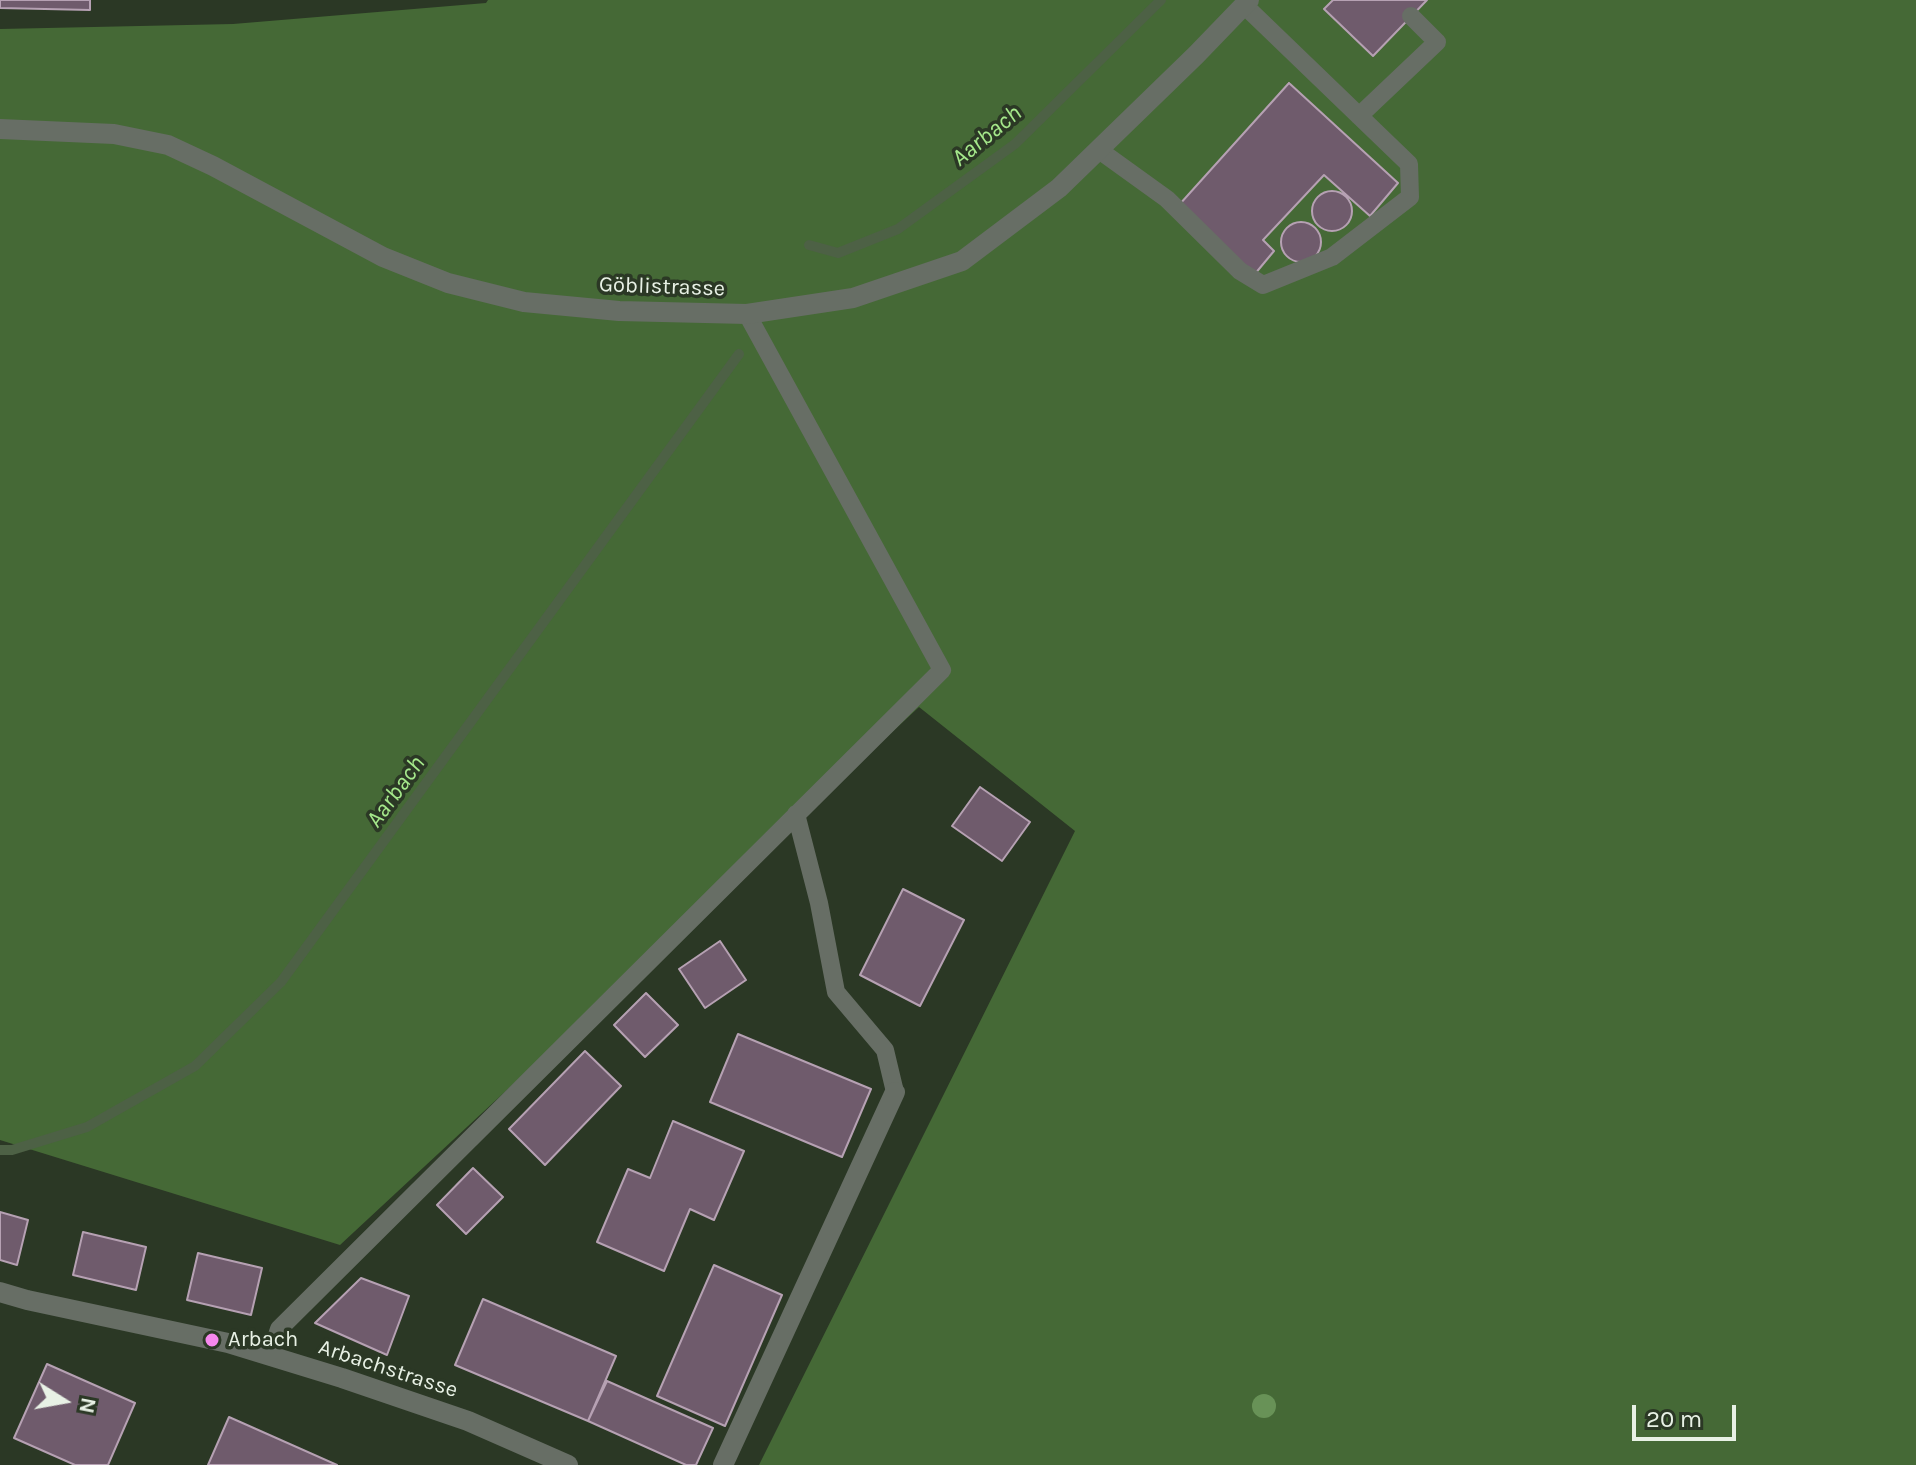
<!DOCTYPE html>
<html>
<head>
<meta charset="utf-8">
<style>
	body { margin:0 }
	#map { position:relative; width:1916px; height:1465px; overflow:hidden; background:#2b3825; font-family:Karla,sans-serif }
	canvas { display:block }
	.north { position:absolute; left:24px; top:1361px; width:80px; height:80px; -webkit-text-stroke:6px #2b3825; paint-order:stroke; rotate:101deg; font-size:22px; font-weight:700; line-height:32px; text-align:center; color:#e8f1e5 }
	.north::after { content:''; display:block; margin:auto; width:28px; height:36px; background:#e8f1e5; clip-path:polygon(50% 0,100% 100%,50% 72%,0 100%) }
	.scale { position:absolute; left:1632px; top:1405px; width:104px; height:36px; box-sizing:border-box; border:4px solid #e8f1e5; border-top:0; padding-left:10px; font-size:24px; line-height:28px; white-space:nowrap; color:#e8f1e5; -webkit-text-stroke:6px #2b3825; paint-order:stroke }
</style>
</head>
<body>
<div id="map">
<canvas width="1916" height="1465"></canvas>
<div class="north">N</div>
<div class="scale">20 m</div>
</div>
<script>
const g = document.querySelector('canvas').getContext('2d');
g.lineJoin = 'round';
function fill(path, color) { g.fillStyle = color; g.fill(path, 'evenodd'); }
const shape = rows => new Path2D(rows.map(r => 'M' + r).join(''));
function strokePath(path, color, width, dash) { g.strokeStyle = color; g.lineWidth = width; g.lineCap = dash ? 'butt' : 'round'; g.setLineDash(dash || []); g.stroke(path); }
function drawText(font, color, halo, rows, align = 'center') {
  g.font = font + ' Karla,sans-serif'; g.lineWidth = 7; g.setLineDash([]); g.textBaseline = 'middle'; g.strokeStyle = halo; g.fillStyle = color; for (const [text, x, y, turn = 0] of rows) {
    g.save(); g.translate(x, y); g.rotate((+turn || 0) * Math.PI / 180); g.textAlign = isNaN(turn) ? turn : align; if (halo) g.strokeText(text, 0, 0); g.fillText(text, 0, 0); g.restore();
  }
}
fill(shape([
	[488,0,1916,0,1916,1465,759,1465,1075,831,919,707,340,1245,0,1140,0,29,233,24,486,3]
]), '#456936');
strokePath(shape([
	[809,245,838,253,898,229,1015,144,1161,0],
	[0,1150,12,1150,87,1127,195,1066,281,982,739,354]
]), '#4d6145', 10);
const building = shape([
	[0,0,90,0,90,10,0,8,0,0],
	[1333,0,1427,0,1373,56,1324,9,1333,0],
	[1289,83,1398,183,1370,216,1324,175,1263,240,1274,251,1254,275,1179,205,1289,83],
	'1312 211a20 20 0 1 1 40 0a20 20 0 1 1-40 0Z',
	'1281 242a20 20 0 1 1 40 0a20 20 0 1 1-40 0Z',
	[980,787,1030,822,1002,861,952,826,980,787],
	[903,889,964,920,920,1006,860,975,903,889],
	[720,941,746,980,705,1008,679,969,720,941],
	[646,993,678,1025,645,1057,614,1025,646,993],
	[738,1034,871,1089,842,1157,710,1102,738,1034],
	[585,1051,621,1086,545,1165,509,1129,585,1051],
	[673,1121,744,1151,714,1220,690,1209,664,1271,597,1242,628,1169,650,1178,673,1121],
	[473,1168,503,1197,466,1234,437,1205,473,1168],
	[0,1212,28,1220,17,1265,0,1260,0,1212],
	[83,1232,146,1247,136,1290,73,1275,83,1232],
	[198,1253,262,1268,251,1315,187,1300,198,1253],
	[714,1265,782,1295,725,1426,657,1396,714,1265],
	[361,1278,409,1296,387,1355,315,1323,361,1278],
	[483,1299,616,1356,588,1421,455,1365,483,1299],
	[47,1364,135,1403,108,1465,75,1465,14,1438,47,1364],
	[607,1381,713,1428,696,1465,686,1465,588,1421,607,1381],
	[229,1417,337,1465,208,1465,229,1417]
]);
fill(building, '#6f5b6c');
strokePath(building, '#b6a1b3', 2);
strokePath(shape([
	[1359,116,1437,42,1411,16],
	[1099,150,1167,199,1240,271,1263,285,1332,257,1410,197,1409,164,1244,5],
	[796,814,819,903,836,992,885,1050,895,1092],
	[270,1356,279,1329,942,670,747,314]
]), '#676e65', 18);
strokePath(shape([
	[0,129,114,134,168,145,213,166,383,257,448,283,524,302,619,311,747,314,853,298,962,261,1059,188,1196,55,1249,0],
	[0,1292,27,1300,228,1343,342,1378,468,1421,568,1465],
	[723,1465,895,1092]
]), '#676e65', 20);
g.fillStyle = '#689257';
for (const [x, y] of [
	[1264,1406]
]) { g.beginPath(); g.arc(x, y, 12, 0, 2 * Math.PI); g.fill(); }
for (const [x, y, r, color] of [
	[212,1340,8,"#f688ed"]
]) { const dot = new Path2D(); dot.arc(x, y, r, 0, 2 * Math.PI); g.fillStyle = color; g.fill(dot); strokePath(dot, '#2b3825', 3); }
drawText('22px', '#e8f1e5', '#2b3825', [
	["Göblistrasse",662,287,2],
	["Arbachstrasse",388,1369,18]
]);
drawText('22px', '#e8f1e5', '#2b3825', [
	["Arbach",228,1340]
], 'left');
drawText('italic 24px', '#a5e88b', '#2b3825', [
	["Aarbach",987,136,-39],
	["Aarbach",396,792,-54]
]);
</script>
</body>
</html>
